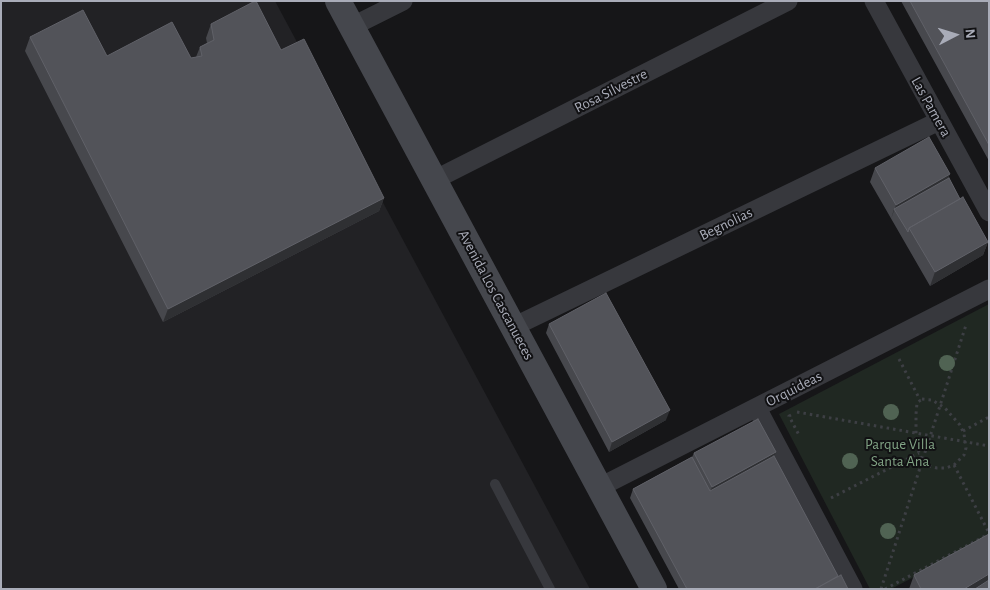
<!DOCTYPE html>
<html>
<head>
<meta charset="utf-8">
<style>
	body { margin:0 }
	#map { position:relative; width:990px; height:590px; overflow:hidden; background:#161618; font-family:"Alegreya Sans",sans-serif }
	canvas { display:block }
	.frame { position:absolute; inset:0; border:2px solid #a9acb8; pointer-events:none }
	.north { position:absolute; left:930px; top:10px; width:50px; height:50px; -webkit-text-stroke:4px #111113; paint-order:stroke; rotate:85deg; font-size:14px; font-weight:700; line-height:20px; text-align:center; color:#a9acb8 }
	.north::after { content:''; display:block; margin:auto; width:18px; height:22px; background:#a9acb8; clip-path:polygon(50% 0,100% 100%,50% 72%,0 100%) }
</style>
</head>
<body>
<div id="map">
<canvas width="990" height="590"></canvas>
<div class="frame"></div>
<div class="north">N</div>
</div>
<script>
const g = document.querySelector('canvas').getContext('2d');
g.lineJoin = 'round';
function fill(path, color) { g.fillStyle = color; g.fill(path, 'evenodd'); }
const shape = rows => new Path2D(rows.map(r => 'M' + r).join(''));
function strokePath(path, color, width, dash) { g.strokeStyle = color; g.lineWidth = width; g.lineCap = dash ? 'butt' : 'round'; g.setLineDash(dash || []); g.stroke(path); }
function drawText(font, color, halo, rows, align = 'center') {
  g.font = font + ' "Alegreya Sans",sans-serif'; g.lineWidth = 4; g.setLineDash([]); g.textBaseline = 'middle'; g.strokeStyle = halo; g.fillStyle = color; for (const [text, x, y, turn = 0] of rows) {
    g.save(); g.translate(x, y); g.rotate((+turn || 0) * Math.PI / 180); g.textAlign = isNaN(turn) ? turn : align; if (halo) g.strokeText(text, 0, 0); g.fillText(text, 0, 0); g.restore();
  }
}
fill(shape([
	[1,1,275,1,590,589,1,589]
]), '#222225');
fill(shape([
	[989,304,989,538,891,589,870,589,779,414]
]), '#202822');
strokePath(shape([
	[899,359,920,400],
	[922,399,932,400,945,408,960,425,964,434,966,448,964,455,954,465,946,468,937,468,929,466,922,460,919,453,916,438,916,414,917,403,922,399],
	[797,412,989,446],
	[791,415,789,416,800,437],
	[963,431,989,417],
	[954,465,989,533],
	[831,498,919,453],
	[881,589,966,325],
	[885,589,989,534]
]), '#3d3f44', 3, [2.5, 4]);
strokePath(shape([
	[495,484,550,589]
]), '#37383d', 10);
strokePath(shape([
	[874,1,989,212],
	[351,27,403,1],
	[434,180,788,1],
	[513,327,939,121],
	[757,408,853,589],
	[600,487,989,289]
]), '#37383d', 19);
strokePath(shape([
	[338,1,654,589]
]), '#45474d', 26);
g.fillStyle = '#506353';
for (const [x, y] of [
	[947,363],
	[891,412],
	[850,461],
	[888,531]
]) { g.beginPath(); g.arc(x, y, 8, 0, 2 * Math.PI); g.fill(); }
fill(shape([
	[901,1,989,1,989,161],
	[211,24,281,50,384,198,379,211,163,322,25,51,30,37,107,56,191,58,196,57,200,47,207,43,206,38],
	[875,168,949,178,960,199,988,242,983,255,930,286,870,182],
	[549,324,666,420,609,452,546,333],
	[776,452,774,456,838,576,848,589,679,589,630,498,633,489,692,457,694,453],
	[914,575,989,589,909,589]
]), '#47484d');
fill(shape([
	[950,174,945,187,894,209,891,219,896,205],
	[384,198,379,211,163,322,168,309],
	[988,242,983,255,930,286,935,272],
	[670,410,666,420,609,452,612,442],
	[776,452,771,466,707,500,712,487],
	[989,574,989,584,981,589,964,589]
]), '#2f3033');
const building = shape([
	[255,1,256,1,281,50,304,39,384,198,168,309,30,37,83,10,107,56,172,22,191,58,202,56,200,47,214,40,211,24,255,1],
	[910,1,989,1,989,145,910,1],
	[929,137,950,174,896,205,875,168,929,137],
	[949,178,960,199,909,228,908,232,894,209,949,178],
	[963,197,988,242,935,272,909,228,963,197],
	[606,293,670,410,612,442,549,324,606,293],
	[758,419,776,452,712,487,694,453,758,419],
	[774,456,838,576,815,589,687,589,633,489,692,457,710,491,774,456],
	[989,534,989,574,964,589,921,589,914,575,989,534],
	[841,575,848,589,815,589,841,575],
	[989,580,989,589,975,589,989,580]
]);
fill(building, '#525359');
strokePath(building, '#606168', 1);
drawText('15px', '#a9acb8', '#111113', [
	["Rosa Silvestre",611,91,-27],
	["Las Pamera",931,107,61],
	["Begnolias",726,224,-26],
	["Avenida Los Cascanueces",496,295,62],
	["Orquideas",794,389,-27]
]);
drawText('15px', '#80a284', '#111113', [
	["Parque Villa",900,444],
	["Santa Ana",900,461]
]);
</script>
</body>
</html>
